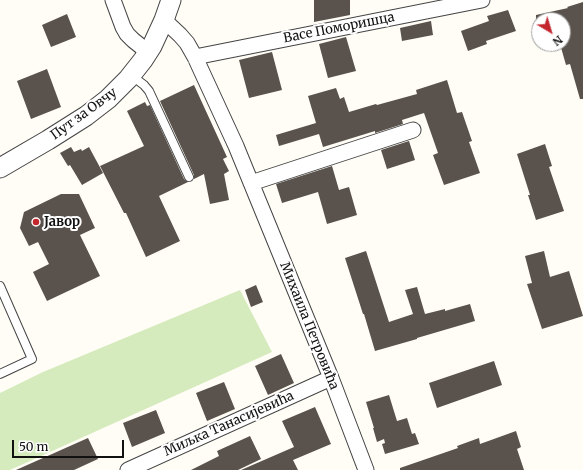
<!DOCTYPE html>
<html>
<head>
<meta charset="utf-8">
<style>
	body { margin:0 }
	#map { position:relative; width:583px; height:470px; overflow:hidden; background:#fffdf5; font-family:Merriweather,serif }
	canvas { display:block }
	.north { position:absolute; left:531px; top:12px; width:40px; height:40px; box-sizing:border-box; background:#fff; border:1px solid #a0a0a0; border-radius:50%; rotate:142deg; font-size:11px; font-weight:700; line-height:16px; text-align:center; color:#111 }
	.north::after { content:''; display:block; margin:auto; width:14px; height:18px; background:#c4262e; clip-path:polygon(50% 0,100% 100%,50% 72%,0 100%) }
	.scale { position:absolute; left:12px; top:440px; width:112px; height:18px; box-sizing:border-box; border:2px solid #111; border-top:0; padding-left:5px; font-size:12px; line-height:14px; white-space:nowrap; color:#111; -webkit-text-stroke:3px #fff; paint-order:stroke }
</style>
</head>
<body>
<div id="map">
<canvas width="583" height="470"></canvas>
<div class="north">N</div>
<div class="scale">50 m</div>
</div>
<script>
const g = document.querySelector('canvas').getContext('2d');
g.lineJoin = 'round';
function fill(path, color) { g.fillStyle = color; g.fill(path, 'evenodd'); }
const shape = rows => new Path2D(rows.map(r => 'M' + r).join(''));
function strokePath(path, color, width, dash) { g.strokeStyle = color; g.lineWidth = width; g.lineCap = dash ? 'butt' : 'round'; g.setLineDash(dash || []); g.stroke(path); }
function drawText(font, color, halo, rows, align = 'center') {
  g.font = font + ' Merriweather,serif'; g.lineWidth = 4; g.setLineDash([]); g.textBaseline = 'middle'; g.strokeStyle = halo; g.fillStyle = color; for (const [text, x, y, turn = 0] of rows) {
    g.save(); g.translate(x, y); g.rotate((+turn || 0) * Math.PI / 180); g.textAlign = isNaN(turn) ? turn : align; if (halo) g.strokeText(text, 0, 0); g.fillText(text, 0, 0); g.restore();
  }
}
fill(shape([
	[240,290,272,352,10,470,0,470,0,393,43,372]
]), '#d5ebbd');
fill(shape([
	[314,0,350,0,350,15,314,22],
	[583,2,583,99,580,99,570,64,566,65,560,44,563,44,563,20,536,20,536,15,568,8,567,7],
	[508,10,516,31,486,41,487,44,468,51,461,31,489,21,487,16],
	[67,14,76,37,51,47,42,25],
	[431,21,433,35,402,41,400,28],
	[346,37,356,71,328,78,319,44],
	[272,52,282,90,249,98,239,60],
	[47,69,61,107,31,119,17,81],
	[447,80,457,113,462,112,472,141,469,142,480,173,444,185,433,155,438,153,424,113,402,120,403,124,375,133,375,131,323,147,319,134,279,146,276,135,316,123,308,96,336,88,340,99,344,97,349,112,376,104,377,105,417,94,416,90],
	[194,85,227,157,223,159,229,171,224,174,229,200,210,204,204,174,194,179,194,175,160,101],
	[145,102,147,106,150,105,184,179,188,182,159,196,180,241,146,257,126,213,124,213,100,166,144,146,127,111],
	[409,141,415,160,387,169,381,150],
	[545,144,552,166,549,167,564,211,536,220,528,195,530,195,517,154],
	[71,147,74,152,81,149,82,151,89,147,103,173,82,185,70,165,68,166,60,153],
	[332,166,339,190,349,187,357,215,327,224,318,192,282,203,276,184],
	[61,194,79,194,95,228,80,235,100,276,47,301,33,272,49,264,38,242,29,246,20,228,24,212],
	[366,251,389,322,413,314,405,290,417,287,425,314,445,309,445,311,470,304,475,321,417,338,417,339,375,351,364,314,363,314,345,258],
	[544,251,550,277,569,271,583,316,542,329,527,284,532,283,525,256],
	[256,285,263,302,251,307,245,290],
	[281,354,294,383,268,395,255,366],
	[494,361,502,385,437,408,429,383],
	[224,382,235,409,207,421,196,393],
	[389,395,397,421,407,418,412,434,415,433,419,444,385,454,382,444,385,443,384,439,377,442,373,428,374,428,366,402],
	[315,407,331,444,293,460,298,470,241,470,294,447,282,421],
	[156,410,165,433,132,447,123,423],
	[516,431,521,447,517,449,524,470,400,470,400,468,458,448,457,446,479,438,480,444],
	[250,436,261,459,238,470,191,470,219,456,217,451],
	[88,438,98,459,74,470,16,470]
]), '#5a524d');
const service = shape([
	[132,76,144,85,149,91,189,177],
	[0,286,32,359,0,374]
]);
const minor = shape([
	[113,0,123,27,127,34,133,40,148,52],
	[164,20,180,35,187,43,195,57,236,146,331,378,366,470],
	[195,57,482,0],
	[251,183,413,130],
	[128,470,331,378]
]);
const tertiary = shape([
	[0,168,48,140,86,116,108,99,128,79,143,60,152,46,164,20,171,0]
]);
strokePath(service, '#444', 10);
strokePath(minor, '#444', 17);
strokePath(tertiary, '#444', 21);
strokePath(service, '#fff', 8);
strokePath(minor, '#fff', 15);
strokePath(tertiary, '#fff', 19);
for (const [x, y, r, color] of [
	[36,222,4,"#c4262e"]
]) { const dot = new Path2D(); dot.arc(x, y, r, 0, 2 * Math.PI); g.fillStyle = color; g.fill(dot); strokePath(dot, '#fff', 1.5); }
drawText('13px', '#111', '#fff', [
	["Васе Поморишца",339,28,-11],
	["Пут за Овчу",84,114,-36],
	["Михаила Петровића",309,326,68],
	["Миљка Танасијевића",229,424,-24]
]);
drawText('bold 13px', '#111', '#fff', [
	["Јавор",44,222]
], 'left');
</script>
</body>
</html>
